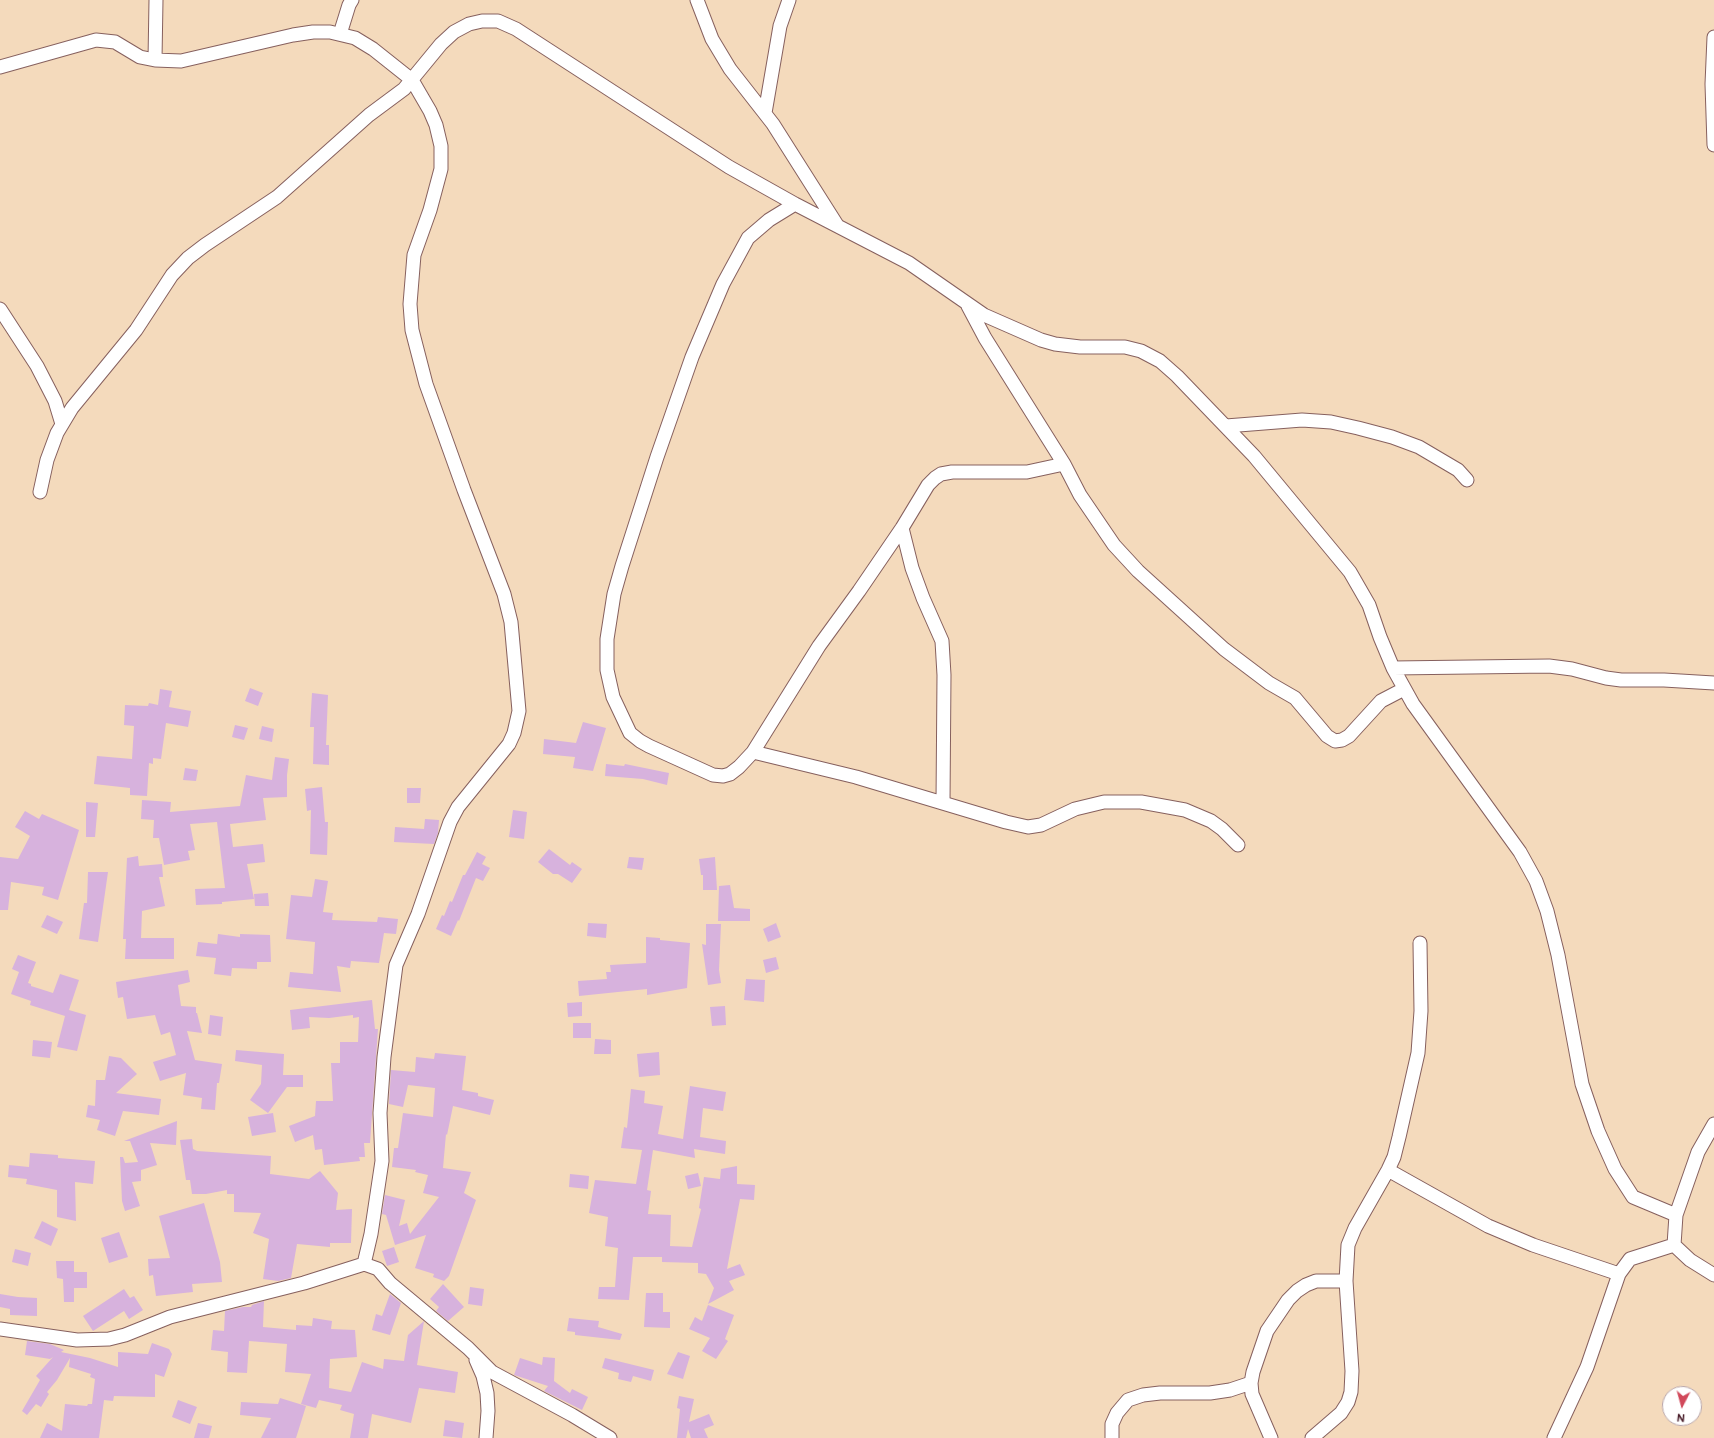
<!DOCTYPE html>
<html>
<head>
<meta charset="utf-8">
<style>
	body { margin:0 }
	#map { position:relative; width:1714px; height:1438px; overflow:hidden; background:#f4dabc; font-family:"Balsamiq Sans",sans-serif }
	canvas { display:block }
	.north { position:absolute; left:1662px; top:1386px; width:40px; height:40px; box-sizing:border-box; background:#fff; border:1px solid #b7a5aa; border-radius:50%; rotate:186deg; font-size:11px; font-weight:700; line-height:16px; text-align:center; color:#4a1f2b }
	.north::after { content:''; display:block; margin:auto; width:14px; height:18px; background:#d1495b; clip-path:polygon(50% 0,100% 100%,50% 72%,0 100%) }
</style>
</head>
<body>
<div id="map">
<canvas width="1714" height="1438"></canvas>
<div class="north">N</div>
</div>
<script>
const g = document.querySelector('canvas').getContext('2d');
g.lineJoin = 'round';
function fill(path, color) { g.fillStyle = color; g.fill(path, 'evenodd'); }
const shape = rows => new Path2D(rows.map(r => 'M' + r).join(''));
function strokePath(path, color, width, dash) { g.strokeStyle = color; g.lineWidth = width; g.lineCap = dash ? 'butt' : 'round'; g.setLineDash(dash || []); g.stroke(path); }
fill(shape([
	[250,688,263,693,258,706,245,701],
	[160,689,172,691,169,707,191,711,188,727,166,723,161,759,153,758,153,764,149,763,147,796,130,795,130,788,94,784,97,756,132,759,134,726,124,725,125,705,148,706,149,703,158,705],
	[312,693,328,695,326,745,329,745,329,765,313,764,314,727,310,727],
	[583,722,606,728,593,771,573,768,575,757,543,754,544,739,576,743],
	[235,725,248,728,244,740,232,737],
	[262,726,274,729,272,742,259,739],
	[275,757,289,759,287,775,287,797,263,798,266,820,230,824,233,847,263,844,265,862,247,864,254,899,222,902,222,904,196,905,195,889,225,888,217,822,190,824,195,850,188,851,190,860,164,865,159,838,153,838,154,820,141,819,142,800,171,802,170,812,240,806,246,775,272,780],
	[606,764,624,766,625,764,669,773,667,785,643,779,605,776],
	[185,768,198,770,196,781,183,780],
	[322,787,325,822,328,822,327,855,310,854,311,810,307,811,305,789],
	[407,788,421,788,420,803,407,803],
	[86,802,98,803,95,837,86,837],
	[513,810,527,812,524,839,509,837],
	[25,811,39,819,42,814,79,830,58,900,42,895,44,887,11,882,8,910,0,910,0,857,18,859,30,836,15,827],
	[425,819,439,820,438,833,434,844,394,842,395,827,424,829],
	[549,849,570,865,572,862,582,869,572,883,558,874,553,874,538,862],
	[477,852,486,857,482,864,490,868,483,881,476,878,459,921,458,920,451,936,436,929,442,915,444,916,450,901,452,902,463,875,465,875],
	[138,856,139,866,162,864,163,877,159,877,165,906,142,911,141,938,174,938,174,959,125,959,126,939,123,939,127,858],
	[629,857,644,858,642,870,627,868],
	[715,857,717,890,703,890,703,875,701,875,699,859],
	[88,872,108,872,98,942,79,939,84,903,87,903],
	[315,879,328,881,323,912,333,913,332,920,377,922,378,917,398,919,396,934,384,933,379,963,351,961,350,968,337,966,341,992,288,987,290,972,313,974,315,942,286,939,291,895,312,897],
	[730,885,734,908,750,909,750,921,718,921,719,886],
	[268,893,269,906,255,906,254,894],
	[47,915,63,922,57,934,41,927],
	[588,923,607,924,606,938,587,936],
	[776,923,781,937,768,942,763,929],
	[706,924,721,924,719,970,721,983,708,985,702,944,706,945],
	[218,934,240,937,240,934,270,935,271,962,257,962,257,969,232,968,231,976,214,974,216,958,196,956,198,942,217,944],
	[646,937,660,938,660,940,690,943,687,988,647,995,647,989,579,996,578,981,607,979,606,972,611,972,610,965,646,963],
	[18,955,36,962,28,983,31,984,31,986,53,993,60,974,79,980,69,1010,86,1015,77,1051,57,1047,65,1016,30,1005,31,1001,11,994,19,972,12,969],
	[776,957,779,969,766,973,763,960],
	[188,970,190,982,178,985,181,1006,196,1007,196,1013,197,1013,202,1033,187,1031,195,1060,222,1064,219,1083,217,1083,215,1110,201,1109,202,1098,183,1095,186,1073,160,1081,153,1062,176,1055,170,1032,161,1035,155,1015,127,1019,123,997,118,998,116,982],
	[746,979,765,980,764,1002,744,1000],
	[372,1000,375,1029,378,1029,370,1143,364,1143,365,1157,359,1157,360,1161,324,1165,322,1149,315,1150,313,1135,295,1142,289,1126,315,1116,316,1101,333,1101,331,1063,340,1063,340,1042,358,1042,359,1017,353,1018,353,1015,329,1018,309,1017,310,1028,292,1030,290,1010],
	[582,1002,582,1016,568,1017,567,1003],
	[725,1006,726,1025,712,1026,710,1007],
	[210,1015,223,1017,221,1036,208,1034],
	[573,1023,591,1023,591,1038,573,1038],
	[595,1039,611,1040,611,1054,594,1054],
	[33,1040,52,1042,50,1058,32,1056],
	[236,1050,284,1054,283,1075,303,1075,303,1087,287,1087,268,1113,250,1100,261,1084,262,1065,235,1061],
	[659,1052,660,1075,639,1077,637,1054],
	[435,1053,466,1056,462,1090,478,1093,478,1096,494,1100,490,1115,453,1106,447,1135,446,1134,443,1168,471,1172,464,1193,476,1200,449,1276,444,1281,433,1277,434,1274,415,1268,426,1235,395,1245,386,1215,382,1214,385,1195,405,1200,399,1226,407,1223,410,1234,439,1197,423,1193,428,1175,415,1172,416,1170,392,1167,394,1148,398,1148,403,1113,433,1117,435,1088,408,1085,403,1107,389,1104,391,1070,415,1072,416,1057,434,1059],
	[109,1056,121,1058,137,1074,116,1093,161,1099,159,1115,123,1111,115,1136,97,1130,100,1120,86,1117,88,1105,95,1106,96,1080,105,1080],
	[690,1086,726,1092,723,1111,703,1108,700,1137,726,1141,725,1154,694,1149,695,1158,653,1150,647,1190,651,1191,648,1214,671,1215,670,1246,692,1247,701,1209,699,1208,704,1177,720,1179,721,1169,737,1166,737,1184,755,1185,754,1200,740,1199,727,1269,740,1264,745,1275,729,1281,734,1290,708,1304,714,1288,706,1274,698,1273,698,1263,662,1262,662,1257,633,1257,629,1300,598,1299,599,1287,615,1287,618,1248,605,1246,608,1217,589,1213,595,1180,636,1184,642,1150,621,1148,624,1127,627,1128,631,1089,645,1091,644,1103,663,1106,658,1134,683,1139],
	[273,1113,276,1132,252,1136,248,1117],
	[177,1121,176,1145,150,1143,157,1165,141,1170,141,1181,132,1182,140,1206,125,1211,122,1201,120,1157,123,1157,125,1163,138,1162,130,1141,124,1141],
	[192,1139,193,1149,197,1151,271,1156,270,1174,309,1179,320,1171,338,1193,336,1210,352,1209,351,1243,330,1243,330,1247,297,1244,291,1278,278,1281,263,1279,269,1239,253,1233,261,1213,234,1212,234,1194,227,1194,227,1190,206,1194,192,1194,190,1180,186,1180,180,1140],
	[30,1153,58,1155,58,1158,95,1161,93,1184,75,1182,76,1221,57,1217,57,1190,26,1184,27,1179,8,1177,9,1165,29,1167],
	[698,1173,701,1186,688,1189,685,1176],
	[570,1174,589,1176,588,1189,569,1187],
	[204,1203,220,1262,222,1282,192,1284,193,1292,156,1296,153,1275,149,1276,148,1259,170,1258,159,1216],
	[42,1221,58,1229,51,1246,34,1238],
	[119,1232,128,1257,109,1263,101,1238],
	[394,1247,399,1262,387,1266,382,1251],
	[15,1249,31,1253,28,1266,12,1262],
	[56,1261,74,1261,74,1272,87,1272,87,1288,74,1288,74,1302,64,1302,63,1279,57,1278],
	[443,1284,464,1307,448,1321,436,1311,439,1307,430,1299],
	[470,1287,484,1289,482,1306,468,1304],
	[124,1289,130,1298,134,1296,143,1310,129,1319,124,1311,93,1331,83,1316],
	[646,1293,663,1293,663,1312,670,1312,670,1328,644,1327],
	[0,1294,18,1297,37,1298,37,1316,10,1315,10,1309,0,1307],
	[390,1294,401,1303,390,1335,372,1330,376,1314,382,1316],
	[264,1301,263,1327,296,1330,296,1325,312,1326,313,1318,332,1321,331,1329,355,1330,357,1357,330,1359,329,1388,351,1392,362,1362,383,1369,384,1359,404,1361,408,1335,424,1321,417,1365,458,1372,455,1393,419,1388,411,1423,372,1414,368,1438,350,1438,354,1414,340,1410,342,1405,319,1400,316,1408,301,1404,311,1374,285,1372,287,1344,249,1341,247,1373,227,1372,228,1352,211,1350,213,1330,224,1331,225,1311,243,1307,251,1307,252,1305],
	[708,1305,734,1315,725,1339,728,1341,716,1359,702,1351,710,1338,689,1329,695,1317,702,1321],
	[569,1318,599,1321,598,1327,622,1334,620,1340,575,1335,575,1332,567,1331],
	[27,1341,50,1344,64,1350,61,1352,90,1358,118,1367,118,1352,148,1354,152,1343,169,1349,172,1354,164,1377,155,1374,155,1397,114,1396,113,1401,104,1400,99,1438,40,1438,47,1423,62,1431,65,1404,87,1406,88,1404,92,1404,95,1379,90,1377,91,1374,69,1367,70,1358,57,1380,47,1392,49,1394,41,1407,36,1404,27,1415,22,1411,40,1380,36,1376,53,1357,50,1359,25,1355],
	[678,1352,690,1356,683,1379,667,1374],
	[543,1357,555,1358,554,1381,570,1393,572,1389,588,1397,582,1410,544,1391,548,1386,514,1375,520,1358,542,1365],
	[605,1358,654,1370,651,1381,633,1376,631,1382,618,1379,619,1373,602,1368],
	[679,1396,694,1399,689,1422,709,1414,714,1425,704,1429,708,1438,691,1438,688,1429,686,1438,677,1438,680,1409,677,1408],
	[280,1398,306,1406,296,1438,261,1438,271,1418,240,1415,241,1402,278,1404],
	[178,1400,197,1407,190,1424,172,1417],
	[445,1420,464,1423,462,1438,443,1436],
	[198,1423,212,1426,209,1438,194,1438]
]), '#d7b2dd');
const street = shape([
	[697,0,712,39,730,69,773,124,837,225],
	[340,34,349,5,352,0],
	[1714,37,1712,84,1714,145],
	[155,60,156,0],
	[0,67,96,40,115,42,140,57,155,60,181,61,293,35,313,32,330,32,355,38,373,49,412,80,430,111,436,125,441,146,441,169,430,210,414,255,410,304,412,330,426,384,464,490,504,594,511,622,519,711,514,733,509,744,458,807,450,822,418,914,396,965,384,1057,380,1113,382,1161,371,1234,364,1264],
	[765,113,780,26,789,0],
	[795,204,769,220,748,238,723,284,692,357,657,457,622,566,614,594,607,639,607,670,613,697,630,733,640,741,649,746,713,775,723,776,730,774,739,767,753,752,819,646,859,591,902,528,928,485,935,478,941,474,952,472,1027,472,1064,464],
	[968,306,985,338,1064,464,1080,495,1114,545,1138,571,1224,649,1269,683,1295,698,1327,736,1335,741,1342,740,1349,736,1381,701,1404,689],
	[0,309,37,366,55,401,62,424],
	[1226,426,1302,420,1331,422,1358,428,1392,437,1419,447,1458,470,1467,480],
	[40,492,47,460,57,433,72,408,136,330,172,275,188,258,205,245,277,197,369,115,404,89,441,44,454,32,469,24,482,21,498,21,516,29,729,167,795,204,909,263,984,315,1041,340,1055,344,1080,347,1125,347,1141,351,1160,361,1177,376,1254,456,1350,572,1369,605,1380,637,1393,668,1413,704,1520,852,1536,881,1547,911,1558,955,1582,1084,1598,1131,1615,1169,1633,1197,1676,1215],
	[902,528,912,568,923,598,942,641,944,675,943,802],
	[1393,668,1549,666,1572,669,1606,678,1621,680,1664,680,1714,683],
	[753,752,856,777,1006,822,1028,827,1041,825,1075,809,1104,802,1141,802,1185,810,1211,821,1222,829,1238,845],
	[1714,1124,1698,1152,1676,1215,1674,1245,1690,1260,1714,1275],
	[1388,1170,1488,1226,1533,1245,1619,1274],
	[0,1329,77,1340,109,1339,125,1335,170,1317,304,1283,364,1264,378,1269,390,1283,468,1348,492,1372,572,1415,610,1438],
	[476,1360,483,1376,487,1393,488,1411,486,1438],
	[1112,1438,1112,1424,1117,1413,1128,1400,1143,1395,1160,1393,1210,1393,1230,1390,1251,1383],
	[1271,1438,1252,1394,1251,1383,1253,1372,1267,1331,1288,1300,1297,1291,1306,1285,1316,1281,1346,1281],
	[1312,1438,1341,1413,1348,1402,1351,1392,1352,1371,1346,1281,1348,1245,1355,1228,1388,1170,1394,1157,1399,1137,1418,1053,1421,1011,1420,943],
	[1554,1438,1587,1367,1619,1274,1630,1259,1674,1245]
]);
strokePath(street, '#86605e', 15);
strokePath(street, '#fff', 13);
</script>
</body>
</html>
